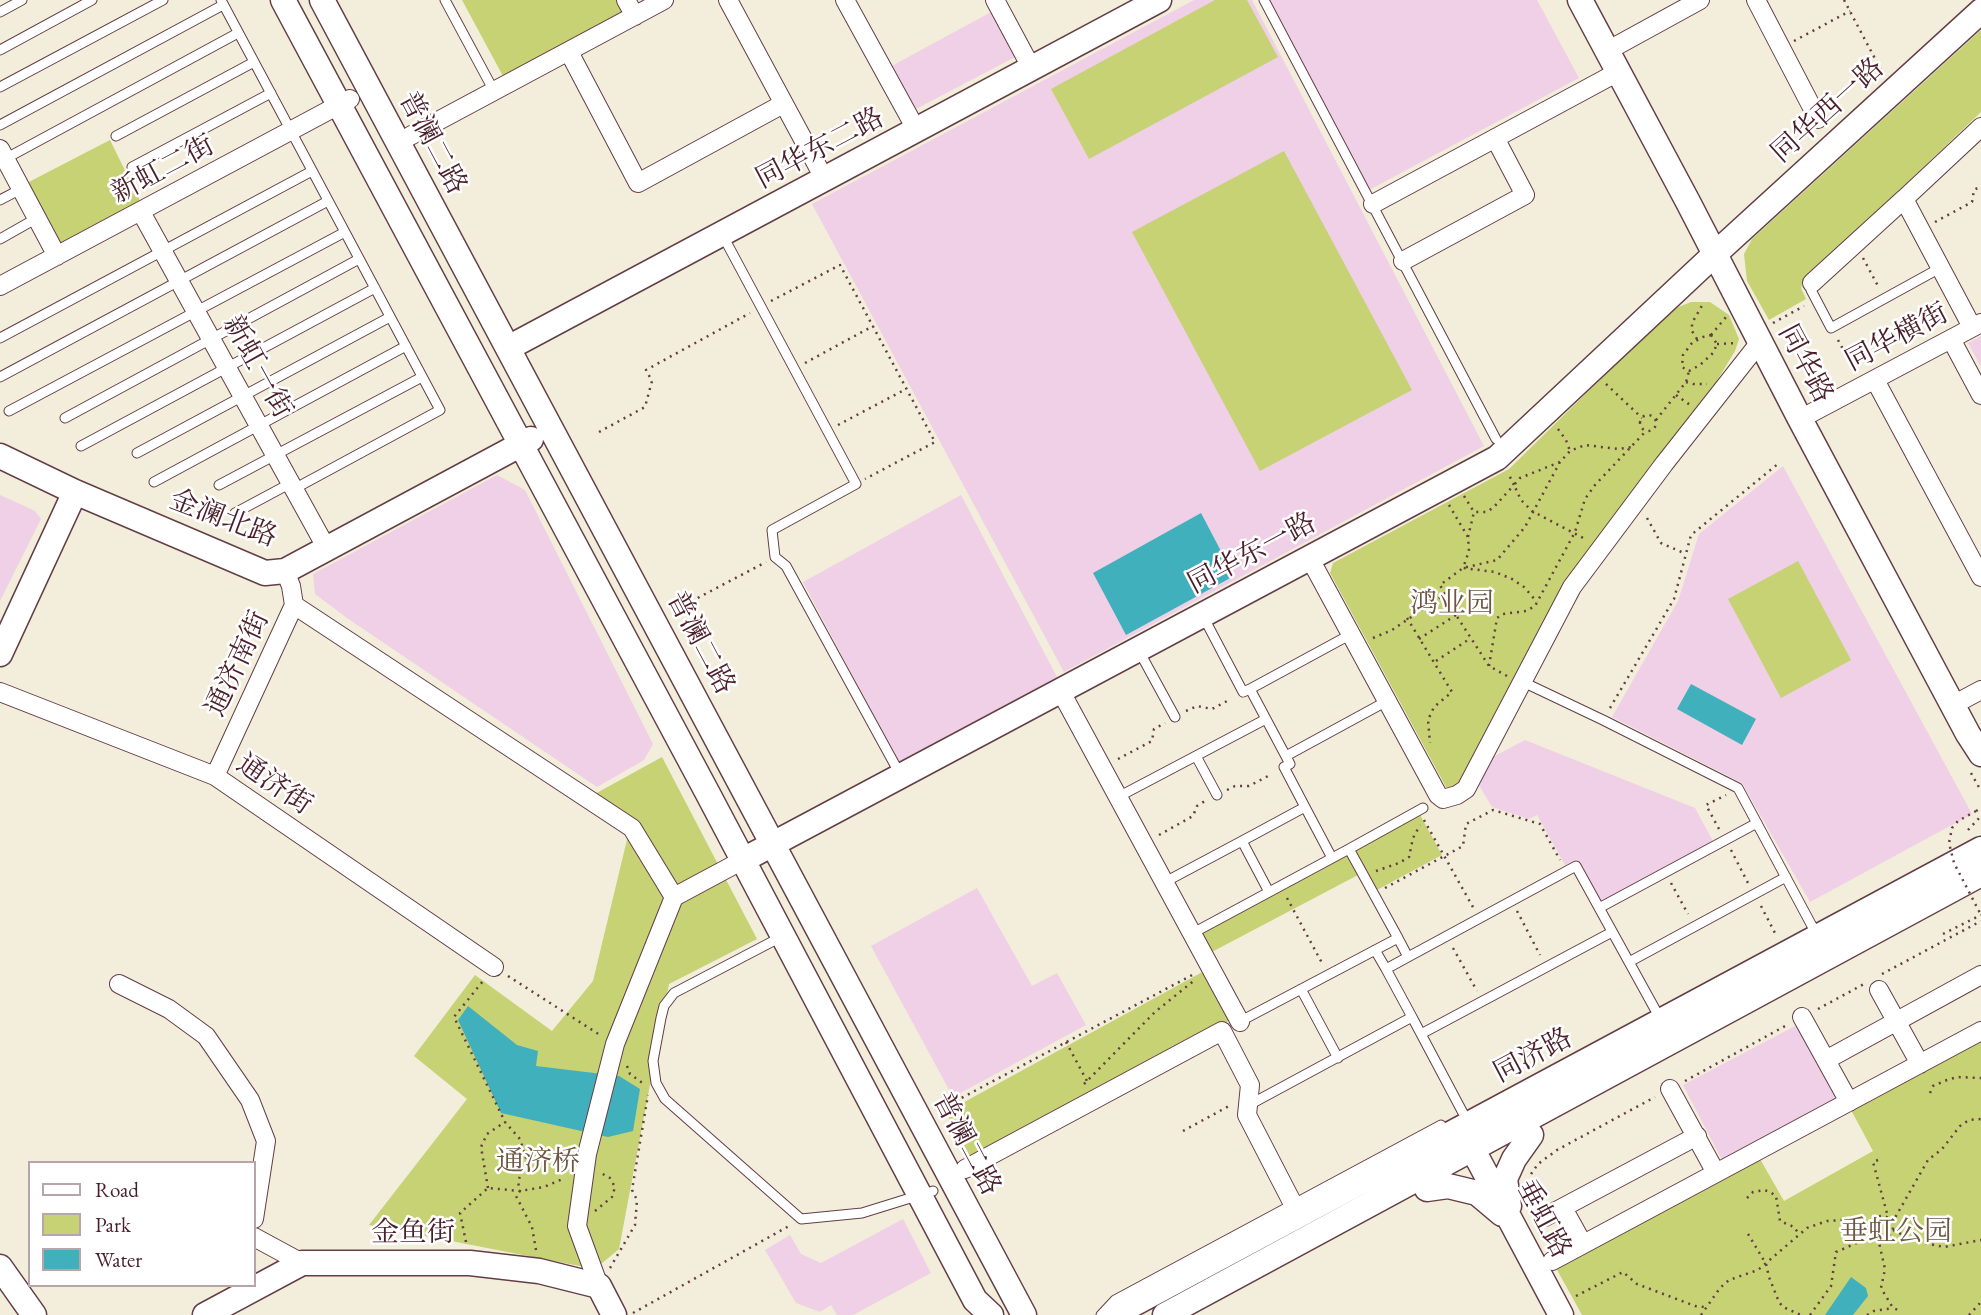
<!DOCTYPE html>
<html>
<head>
<meta charset="utf-8">
<style>
	body { margin:0 }
	#map { position:relative; width:1981px; height:1315px; overflow:hidden; background:#f2eedb; font-family:"EB Garamond",serif }
	canvas { display:block }
	.legend { position:absolute; left:28px; top:1161px; width:228px; height:126px; box-sizing:border-box; background:#fff; border:2px solid #b7a5aa; margin:0; padding:9px 12px; list-style:none; font-size:21px; color:#4a1f2b }
	.legend li { display:flex; align-items:center; gap:14px; height:35px }
	.legend b { width:35px; border:2px solid #b7a5aa }
</style>
</head>
<body>
<div id="map">
<canvas width="1981" height="1315"></canvas>
<ul class="legend">
<li><b style="height:9px;background:#fff"></b>Road</li>
<li><b style="height:19px;background:#c6d274"></b>Park</li>
<li><b style="height:19px;background:#41b0bd"></b>Water</li>
</ul>
</div>
<script>
const g = document.querySelector('canvas').getContext('2d');
g.lineJoin = 'round';
function fill(path, color) { g.fillStyle = color; g.fill(path, 'evenodd'); }
const shape = rows => new Path2D(rows.map(r => 'M' + r).join(''));
function strokePath(path, color, width, dash) { g.strokeStyle = color; g.lineWidth = width; g.lineCap = dash ? 'butt' : 'round'; g.setLineDash(dash || []); g.stroke(path); }
function drawText(font, color, halo, rows, align = 'center') {
  g.font = font + ' "EB Garamond","Noto Serif SC",serif'; g.lineWidth = 5; g.setLineDash([]); g.textBaseline = 'middle'; g.strokeStyle = halo; g.fillStyle = color; for (const [text, x, y, turn = 0] of rows) {
    g.save(); g.translate(x, y); g.rotate((+turn || 0) * Math.PI / 180); g.textAlign = isNaN(turn) ? turn : align; if (halo) g.strokeText(text, 0, 0); g.fillText(text, 0, 0); g.restore();
  }
}
fill(shape([
	[1194,0,1252,0,1484,446,1064,672,812,204],
	[1268,0,1537,0,1579,78,1369,190],
	[993,11,1017,56,912,111,888,68],
	[1981,336,1981,367,1968,343],
	[1783,466,1972,814,1810,902,1742,783,1612,717,1678,601,1699,534],
	[497,475,525,490,653,744,644,760,597,787,347,618,315,594,313,574],
	[0,495,35,511,41,519,0,601],
	[961,495,1057,677,898,762,803,582],
	[1525,740,1695,808,1713,841,1601,901,1577,859,1565,865,1537,815,1529,819,1492,807,1479,785,1491,758],
	[977,888,1032,986,1057,973,1086,1025,953,1097,871,946],
	[1797,1025,1836,1099,1722,1160,1683,1085],
	[903,1219,931,1273,853,1315,837,1315,831,1305,820,1312,796,1303,765,1250,790,1235,801,1254,821,1263]
]), '#efd0e6');
fill(shape([
	[462,0,617,0,623,12,504,78],
	[1215,0,1247,0,1278,57,1089,159,1051,89],
	[1981,30,1981,112,1803,282,1801,288,1806,299,1769,320,1747,281,1744,254,1752,239],
	[110,140,142,205,60,250,25,184],
	[1284,151,1412,390,1260,471,1132,232],
	[1691,302,1710,302,1729,315,1739,339,1735,351,1715,384,1567,584,1462,784,1453,789,1446,787,1330,573,1333,563,1509,469,1671,310],
	[1798,561,1851,660,1781,698,1728,599],
	[662,757,757,939,669,984,619,1249,595,1269,369,1225,467,1099,414,1056,475,975,552,1031,593,981,631,823,593,795],
	[1419,813,1442,855,1375,891,1352,850],
	[1347,854,1358,875,1208,954,1198,934],
	[1206,970,1232,1019,971,1159,946,1112],
	[1981,1040,1981,1315,1582,1315,1556,1268,1760,1159,1784,1201,1873,1151,1851,1110]
]), '#c6d274');
fill(shape([
	[1201,513,1234,576,1126,635,1093,573],
	[1691,684,1756,719,1742,745,1677,709],
	[468,1006,517,1045,538,1051,536,1066,619,1076,640,1089,633,1131,608,1137,501,1113,458,1020],
	[1851,1277,1866,1288,1868,1296,1853,1315,1825,1315]
]), '#41b0bd');
const lane = shape([
	[221,0,440,410,294,489],
	[445,0,494,91],
	[1264,0,1496,439],
	[0,12,22,0],
	[0,50,92,0],
	[0,87,163,0],
	[0,125,223,5],
	[116,136,254,62],
	[3,160,238,33],
	[132,167,271,93],
	[0,200,21,189],
	[723,236,856,484,772,530,775,557,786,566,901,776],
	[0,239,37,218],
	[1812,283,1811,290,1831,328,1940,268],
	[0,338,312,171],
	[0,377,328,201],
	[9,411,345,232],
	[65,418,359,259],
	[81,446,375,288],
	[137,453,390,317],
	[154,482,406,346],
	[219,485,422,377],
	[235,513,291,483],
	[1204,618,1243,692,1250,689,1290,764,1284,767,1305,807,1242,841,1269,892],
	[1139,651,1175,717],
	[1523,682,1603,720,1738,788,1812,926],
	[1250,689,1344,638],
	[1196,756,1217,795],
	[1286,756,1387,701],
	[1118,797,1266,719],
	[1305,807,1332,858],
	[1349,849,1423,808],
	[1165,882,1242,841],
	[1599,908,1757,823],
	[1193,933,1349,849,1398,938,1237,1023],
	[781,937,674,993,664,1006,661,1018,653,1061,656,1083,665,1099,801,1219,862,1213,933,1191],
	[1398,938,1408,957,1576,866,1656,1011],
	[1375,950,1386,969],
	[1408,957,1386,969,1412,1017],
	[1629,962,1786,877],
	[1301,989,1338,1058],
	[1421,1034,1612,932],
	[1249,1105,1412,1017,1463,1113],
	[1101,1315,1115,1300,1441,1125]
]);
const street = shape([
	[626,0,635,16],
	[728,0,825,180],
	[845,0,917,131],
	[995,0,1032,69],
	[1756,0,1818,119],
	[1607,51,1700,0],
	[569,52,638,183,783,104],
	[410,136,664,0],
	[0,149,57,256],
	[1373,204,1618,72],
	[141,212,327,549],
	[1403,261,1525,195,1495,138],
	[1812,283,1904,199],
	[0,286,350,99],
	[1972,327,1904,199,1981,127],
	[1951,339,1981,395],
	[1875,380,1981,577],
	[1800,419,1981,323],
	[1309,557,1438,795,1443,799,1457,795,1466,789,1572,587,1664,464,1760,342],
	[294,605,632,828,674,897],
	[1060,690,1240,1022],
	[0,692,215,776,494,967],
	[1953,705,1981,690],
	[215,776,294,605,291,586,285,571],
	[119,984,169,1009,206,1036,250,1100,266,1141,254,1219],
	[1879,990,1920,1064],
	[1802,1017,1849,1102],
	[1826,1060,1981,975],
	[1670,1089,1716,1173],
	[965,1169,1222,1031,1250,1085,1247,1115,1293,1204],
	[1563,1208,1583,1244],
	[1545,1217,1697,1136],
	[254,1237,302,1263],
	[1552,1261,1981,1031],
	[599,1286,577,1226,587,1154,615,1044,674,897,743,860]
]);
const secondary = shape([
	[283,0,707,792,975,1300,991,1315],
	[322,0,1024,1315],
	[1580,0,1688,202,1800,419,1968,734,1981,754],
	[508,348,1159,0],
	[0,456,75,492,265,573,285,571,531,439],
	[0,654,75,492],
	[743,860,1497,458,1715,254,1981,11],
	[1473,1150,1561,1315],
	[1427,1189,1448,1186,1477,1193,1502,1214],
	[1509,1206,1505,1179,1514,1159,1531,1135],
	[0,1267,34,1315],
	[205,1315,302,1263,470,1263,539,1271,599,1286,614,1315],
	[1113,1315,1981,849],
	[1165,1315,1981,874]
]);
strokePath(lane, '#633e45', 11);
strokePath(street, '#633e45', 20);
strokePath(secondary, '#633e45', 27);
strokePath(shape([
	[1844,0,1881,70],
	[1794,41,1850,11],
	[1935,222,1972,202,1974,190,1981,186],
	[1863,258,1878,286],
	[771,301,840,265,935,442,865,479],
	[1773,323,1804,306],
	[1711,335,1717,344,1713,353,1700,365,1689,371,1682,367,1683,355,1692,343,1703,337,1711,335],
	[1711,335,1726,317],
	[1697,339,1692,331,1692,323,1704,302],
	[1838,340,1855,371],
	[1717,344,1737,343],
	[805,363,873,326],
	[1686,382,1693,384,1707,384],
	[1606,384,1642,418],
	[1676,395,1690,405],
	'1640 423a8 8 0 1 1 16 0a8 8 0 1 1-16 0Z',
	[1656,420,1686,382,1689,371],
	[838,425,906,389],
	[1558,429,1566,440,1570,451],
	[599,432,645,407,652,381,646,370,750,313],
	[1560,462,1520,478,1514,485,1521,500,1532,511,1587,540],
	[1464,496,1474,512],
	[1449,505,1468,537,1469,551,1463,568,1495,572,1512,579,1524,587,1537,602],
	[1647,518,1661,543,1686,554],
	[1468,537,1474,512,1486,512,1493,508,1514,485,1509,475],
	[673,611,766,562],
	[1407,618,1452,692,1434,707,1428,720,1430,743],
	[1373,638,1392,630,1444,595],
	[1419,639,1456,615],
	[1436,661,1471,638],
	[1489,666,1497,618,1503,614,1526,611,1535,606,1575,532,1585,499,1595,485,1646,431],
	[1507,676,1489,666,1456,615,1440,585,1463,568,1497,560,1525,527,1560,462,1570,451,1585,445,1618,449,1633,447],
	[1610,708,1674,599,1691,535,1779,463],
	[1186,711,1197,706,1212,709,1231,699],
	[1118,759,1152,741,1154,729,1165,723],
	[1971,773,1981,791],
	[1227,790,1235,786,1249,786,1272,774],
	[1976,811,1981,808],
	[1424,820,1474,909],
	[1719,829,1706,805,1726,795],
	[1968,830,1981,816],
	[1159,835,1193,816,1197,806,1205,801],
	[1731,850,1749,885],
	[1376,871,1399,863,1409,857,1413,838,1420,825],
	[1671,883,1688,914],
	[1385,888,1463,846,1466,824,1493,810,1540,824,1560,860],
	[1287,898,1322,963],
	[1761,906,1777,937],
	[1517,911,1540,955],
	[1943,934,1981,915],
	[1453,948,1477,991],
	[1882,974,1981,921],
	[508,976,600,1035],
	[1818,1009,1864,984],
	[1066,1042,1087,1081],
	[627,1066,630,1074,644,1084],
	[1685,1081,1787,1025],
	[1084,1084,1155,1012,1196,979],
	[1930,1093,1933,1086,1947,1080,1957,1077,1981,1078],
	[937,1111,1194,974],
	[1183,1131,1229,1106],
	[1878,1160,1873,1162,1888,1217],
	[1531,1174,1538,1164,1557,1150,1655,1097],
	[488,1188,481,1147,487,1134,505,1122],
	[1747,1198,1753,1192,1764,1190,1770,1192,1776,1196,1780,1221,1794,1227,1799,1234],
	[595,1211,612,1197,615,1187,610,1178,601,1173],
	'1871 1227a11 11 0 1 1 22 0a11 11 0 1 1-22 0Z',
	[1892,1223,1928,1160,1942,1149,1960,1126,1969,1120,1981,1119],
	[1893,1230,1915,1241,1944,1247,1981,1240],
	[1748,1234,1766,1264,1769,1277,1779,1302,1783,1307,1801,1315],
	[1878,1238,1885,1269,1881,1288,1893,1308,1898,1310],
	[466,1242,460,1213,488,1188,520,1191,518,1182,526,1158,520,1139,505,1122,454,1017,483,981],
	[536,1250,532,1227,516,1196,520,1191,544,1187,565,1178],
	[610,1268,635,1225,637,1200,632,1190,648,1095],
	[1576,1296,1623,1272,1637,1284,1695,1306,1705,1307],
	[633,1313,789,1226],
	[1701,1315,1720,1288,1729,1280,1758,1270,1807,1228,1827,1221,1842,1220,1871,1226],
	[1810,1315,1831,1286,1836,1252,1866,1239,1871,1230],
	[1867,1315,1874,1311,1893,1308],
	[1969,1315,1981,1302]
]), '#633e45', 2.5, [2, 5]);
strokePath(lane, '#fff', 9);
strokePath(street, '#fff', 18);
strokePath(secondary, '#fff', 24);
strokePath(shape([
	[1976,811,1958,821,1952,828,1949,843,1954,863,1981,915]
]), '#633e45', 2.5, [2, 5]);
drawText('28px', '#4a1f2b', '#fff', [
	["同华西一路",1828,111,-42],
	["普澜二路",432,143,62],
	["同华东二路",820,149,-28],
	["新虹二街",163,170,-28],
	["同华横街",1897,338,-28],
	["同华路",1805,364,62],
	["新虹一街",257,367,61],
	["金澜北路",223,519,21],
	["同华东一路",1252,554,-28],
	["普澜二路",700,643,62],
	["通济南街",238,664,-65],
	["通济街",274,785,34],
	["同济路",1533,1056,-28],
	["普澜二路",966,1144,62],
	["垂虹路",1543,1219,62],
	["金鱼街",413,1233]
]);
drawText('28px', '#6f5541', '#fff', [
	["鸿业园",1452,604],
	["通济桥",538,1162],
	["垂虹公园",1896,1232]
]);
</script>
</body>
</html>
